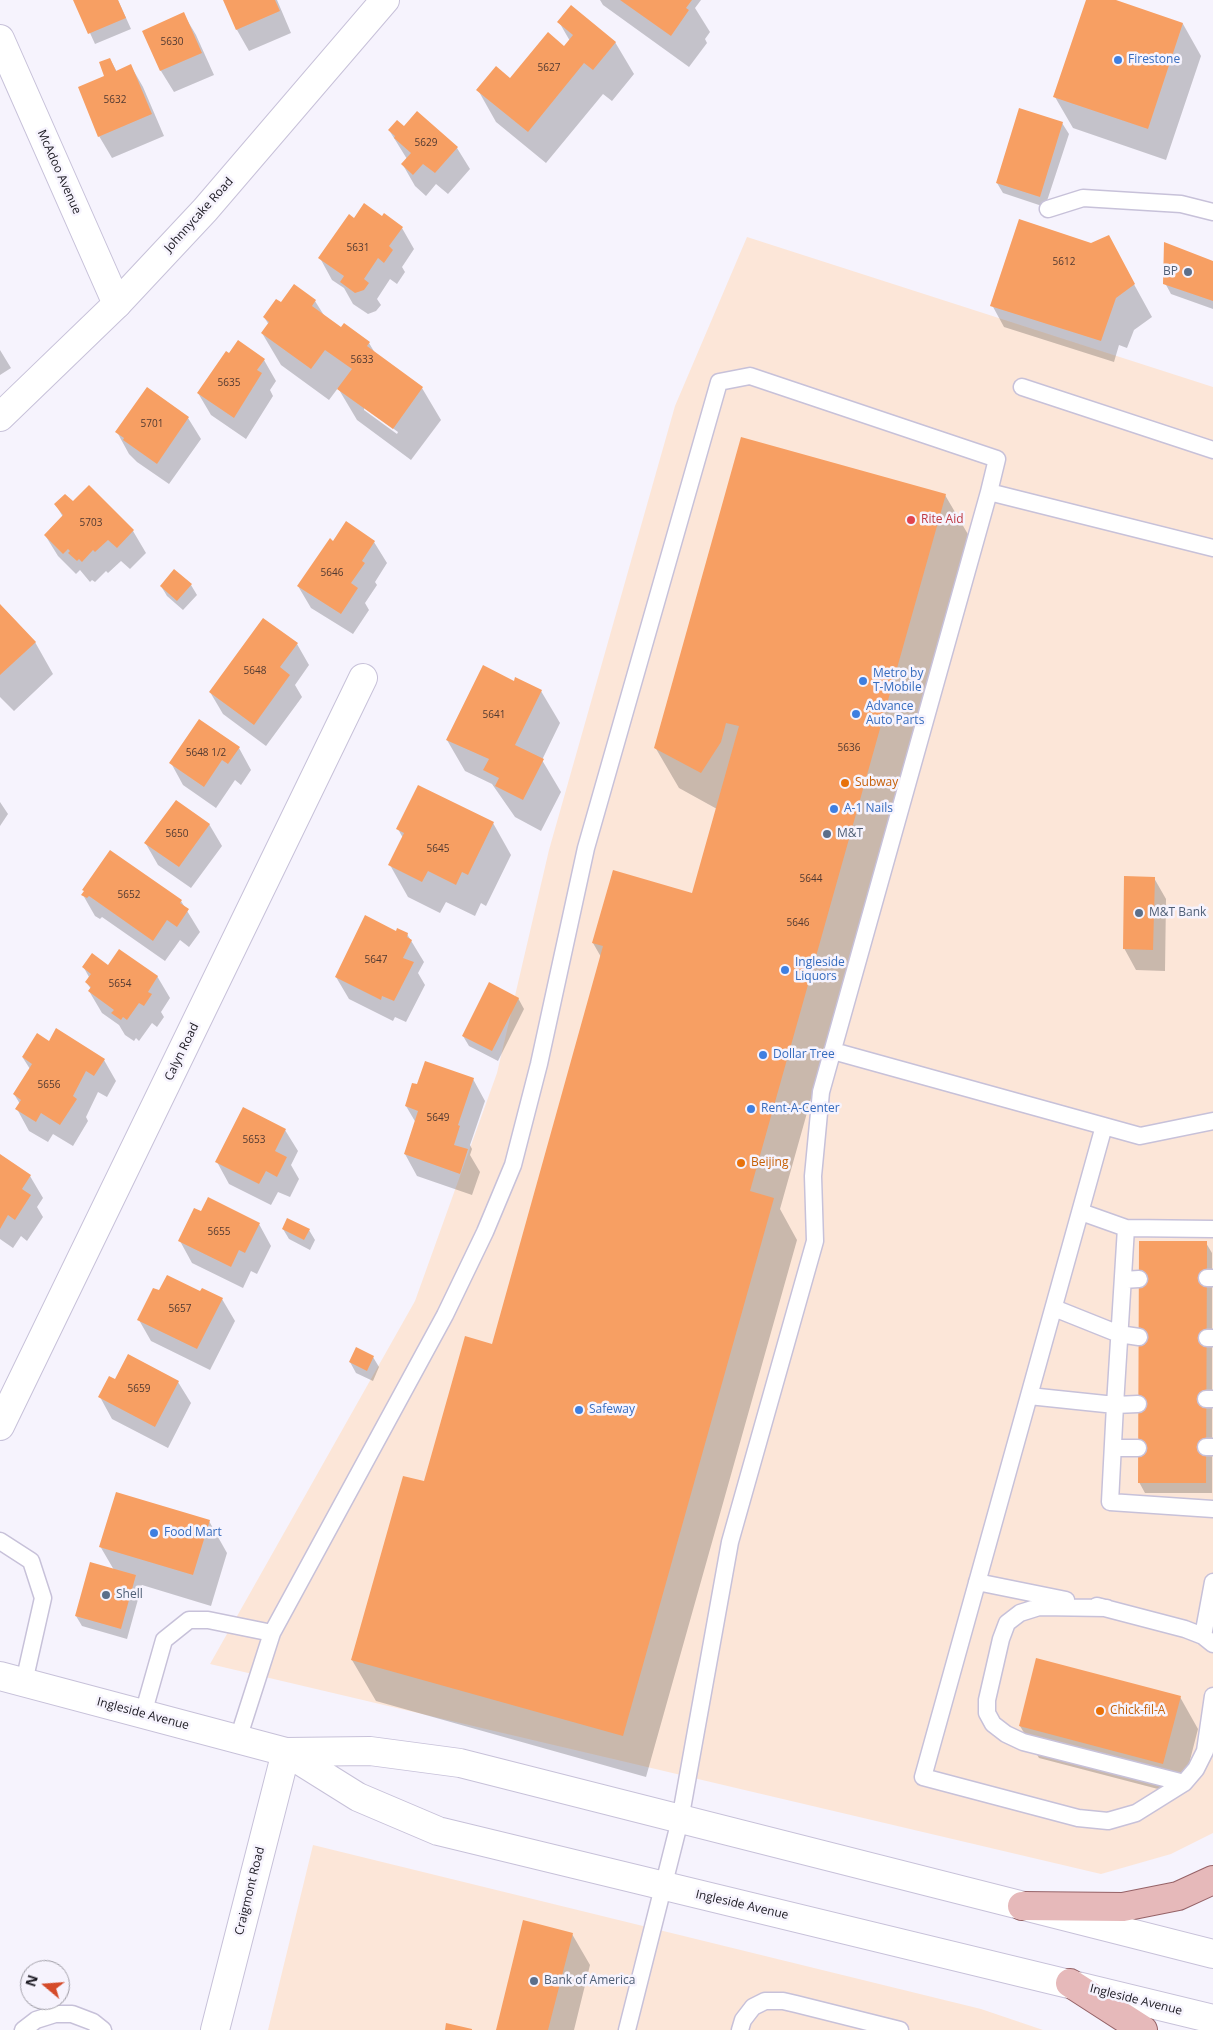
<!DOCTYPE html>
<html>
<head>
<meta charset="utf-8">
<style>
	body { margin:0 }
	#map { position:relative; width:1213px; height:2030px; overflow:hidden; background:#f6f3fd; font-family:"Open Sans",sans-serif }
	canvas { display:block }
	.north { position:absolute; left:20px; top:1960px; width:50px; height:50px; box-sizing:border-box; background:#f6f3fd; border:1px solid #9e9ca5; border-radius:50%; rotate:288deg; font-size:14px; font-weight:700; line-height:20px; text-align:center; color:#1b1921 }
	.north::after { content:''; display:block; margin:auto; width:18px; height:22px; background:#d54b29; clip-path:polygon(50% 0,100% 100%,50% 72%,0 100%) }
</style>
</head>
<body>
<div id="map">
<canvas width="1213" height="2030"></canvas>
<div class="north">N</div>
</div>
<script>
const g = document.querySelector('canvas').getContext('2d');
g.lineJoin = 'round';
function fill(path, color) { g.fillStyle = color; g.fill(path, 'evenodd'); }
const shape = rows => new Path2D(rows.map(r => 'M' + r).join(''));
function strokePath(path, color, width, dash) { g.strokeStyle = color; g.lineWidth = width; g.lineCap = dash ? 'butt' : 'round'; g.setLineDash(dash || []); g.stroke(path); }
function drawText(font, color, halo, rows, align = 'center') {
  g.font = font + ' "Open Sans",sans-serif'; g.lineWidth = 5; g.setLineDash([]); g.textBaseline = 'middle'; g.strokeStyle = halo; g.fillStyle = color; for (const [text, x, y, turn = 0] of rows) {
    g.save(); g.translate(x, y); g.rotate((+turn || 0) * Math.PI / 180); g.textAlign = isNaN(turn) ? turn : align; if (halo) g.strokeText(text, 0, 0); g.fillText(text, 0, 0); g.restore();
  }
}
fill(shape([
	[747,237,1213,387,1213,1833,1171,1854,1101,1874,210,1664,415,1301,497,1073,549,850,675,406],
	[313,1845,981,2009,1043,2030,268,2030]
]), '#fce6d8');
fill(shape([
	[75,0,118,0,131,29,95,44],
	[224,0,277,0,291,33,249,51,237,30],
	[600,0,701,0,695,8,710,32,705,39,707,43,689,67,603,5],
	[1088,0,1112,0,1183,24,1201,56,1166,160,1073,128,1055,97],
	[183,13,196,35,214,75,174,92,161,71,144,31],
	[559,22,615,42,634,74,612,101,603,94,546,163,496,122,478,90,511,79,564,47,570,41],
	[110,59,117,72,131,66,143,87,164,136,112,158,99,136],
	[1062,123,1069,134,1045,207,1003,193,997,183],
	[404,128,457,148,470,169,448,194,436,184,426,196,415,186,403,165,407,159,389,130],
	[383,218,402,228,414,249,402,267,405,272,397,284,390,279,377,299,381,305,376,311,368,314,353,304,344,288,332,280,320,258,355,219],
	[1108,237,1152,317,1134,330,1127,348,1119,345,1114,362,1004,327,992,305],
	[1213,262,1213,309,1171,294,1165,283],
	[315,301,325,317,341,329,369,343,375,353,422,388,441,420,411,460,357,420,338,388,329,400,281,365,262,333,269,325,264,317,281,304],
	[364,407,398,432,397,434,364,410],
	[0,350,11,368,0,375],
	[230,355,264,360,276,381,270,390,273,396,246,439,211,415,198,393],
	[188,418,201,439,169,484,137,462,129,454,117,432],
	[89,487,133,531,146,553,130,569,121,561,108,573,106,571,95,582,92,580,90,582,80,570,76,574,58,556,45,535,63,517,56,505,73,503],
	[945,495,969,536,780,1209,797,1240,646,1777,376,1701,352,1660,425,1483,493,1345,601,957,593,943,693,894,717,809,679,788,655,747],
	[374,542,387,563,375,582,377,585,365,603,369,610,353,634,311,608,298,586,333,543],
	[191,585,197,595,183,610,167,596,161,586],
	[0,606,35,642,53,674,14,711,0,697],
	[297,644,309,665,295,685,302,697,266,746,223,714,210,692],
	[514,682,541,691,560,723,542,760,561,792,541,831,515,817,492,784,465,771,447,740],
	[239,748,251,770,241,785,235,780,216,808,183,785,171,763],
	[0,802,8,814,0,826],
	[493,823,511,855,486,906,481,903,475,916,446,902,440,913,408,897,390,865,403,838,398,829],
	[209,824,222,846,191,888,158,865,146,844],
	[1154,878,1166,899,1165,971,1136,970,1124,948],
	[83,895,181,901,200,932,189,947,180,940,165,961,102,917,100,919,95,916],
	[396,932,407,934,424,962,418,973,425,985,406,1022,395,1017,393,1021,349,999,336,977],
	[108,967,157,976,170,998,161,1012,164,1017,157,1027,152,1023,139,1041,136,1038,134,1041,125,1035,119,1025,102,1013,89,991,91,989,86,982,89,977,84,968],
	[518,998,524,1009,498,1061,469,1046,463,1036],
	[49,1042,104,1060,116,1081,107,1097,98,1092,86,1117,88,1121,73,1146,53,1134,48,1142,29,1131,17,1109,20,1104,14,1094,30,1069,23,1058],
	[473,1079,485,1101,470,1145,472,1149,470,1155,480,1172,472,1195,417,1176,405,1154,416,1123,406,1106],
	[285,1130,298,1151,291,1165,299,1179,290,1197,278,1192,271,1205,229,1184,217,1162],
	[0,1156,30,1176,43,1198,37,1207,43,1217,27,1241,21,1236,13,1248,0,1239],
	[259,1224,271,1246,257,1274,251,1271,243,1288,192,1263,180,1241],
	[283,1229,309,1230,315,1240,310,1250,289,1239],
	[1206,1243,1212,1253,1212,1493,1145,1493,1139,1482],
	[160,1292,222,1299,235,1321,210,1370,151,1341,139,1320],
	[373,1357,379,1367,373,1381,356,1373,350,1362],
	[116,1381,178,1382,191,1403,168,1448,112,1419,100,1397],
	[209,1521,227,1553,211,1606,142,1585,127,1639,82,1626,76,1616,114,1570,100,1546],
	[1180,1697,1198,1729,1181,1795,1039,1758,1020,1726],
	[572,1934,590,1965,574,2030,497,2030]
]), '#0003');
fill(shape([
	[73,0,118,0,126,18,88,34],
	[223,0,275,0,280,11,236,30],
	[620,0,692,0,686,8,689,10,671,36],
	[1086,0,1116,0,1183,23,1148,129,1053,97],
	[571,5,616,42,593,70,584,63,528,132,476,90,496,66,510,78,548,32,564,46,573,35,557,22],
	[184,12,202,53,160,71,142,31],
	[110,58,116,71,131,64,152,114,98,137,78,87,104,76,99,62],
	[1019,108,1063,122,1040,197,996,183],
	[417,111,458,147,435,173,423,164,413,175,401,164,411,153,394,138,395,136,388,130,397,120,404,126],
	[364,203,382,216,384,213,403,227,389,246,393,250,384,263,378,258,364,279,369,283,364,290,355,293,340,282,344,276,318,258,349,214,354,218],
	[1019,219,1091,243,1109,235,1135,284,1116,298,1101,341,990,306],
	[1164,242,1213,261,1213,301,1163,284],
	[294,284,316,300,312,306,341,327,344,323,370,342,367,346,423,387,393,429,337,389,352,369,325,350,311,369,261,333,269,322,263,317,276,299,281,302],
	[238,340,265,359,257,370,262,373,234,418,197,393,226,351,229,353],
	[147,387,189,417,157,464,123,440,124,438,115,432],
	[741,437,946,494,750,1191,774,1198,623,1736,351,1660,403,1476,424,1481,465,1336,492,1344,603,946,592,943,613,870,692,893,739,726,726,723,721,742,701,773,654,748],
	[89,485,134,530,117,548,108,540,95,552,93,550,82,562,79,559,77,561,68,553,70,551,68,549,63,554,44,535,63,515,54,504,65,494,73,501],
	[346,521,375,541,362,561,365,563,351,583,358,588,341,614,297,586,330,538,333,541],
	[174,569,192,584,177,601,160,586],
	[0,604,36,642,0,675],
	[263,618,298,643,280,667,290,675,254,725,209,692],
	[483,665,514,681,515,677,542,690,515,745,544,759,523,800,495,786,499,778,483,770,489,759,446,740],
	[199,719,240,747,228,764,222,760,204,787,169,763],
	[418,785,494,822,468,875,462,872,456,885,428,871,422,882,388,865,404,833,396,829],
	[176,800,210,824,179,867,144,843],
	[110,850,182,900,180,903,189,909,177,927,167,920,153,941,89,896,87,898,81,895,84,891,82,890],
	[1124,876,1155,877,1153,950,1123,949],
	[365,915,396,931,397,928,408,933,407,937,412,940,403,958,414,962,394,1001,382,996,381,1000,335,977],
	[119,949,158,976,148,992,152,994,144,1006,139,1003,127,1020,123,1017,121,1020,111,1013,114,1010,88,991,91,987,85,982,91,974,82,967,92,953,108,965],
	[489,982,519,998,492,1051,462,1036],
	[56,1028,105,1059,94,1076,86,1071,73,1096,77,1099,60,1125,41,1113,36,1122,15,1109,21,1100,13,1094,32,1064,22,1057,37,1033,49,1041],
	[425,1061,474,1078,458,1125,460,1126,454,1145,468,1149,460,1174,404,1154,418,1111,405,1106,412,1083,417,1084],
	[243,1107,286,1129,275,1151,287,1157,277,1177,266,1171,259,1184,215,1162],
	[0,1154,31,1175,22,1189,31,1195,15,1220,8,1215,0,1229],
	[208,1197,260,1223,245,1253,239,1250,231,1267,178,1241,194,1208,201,1211],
	[287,1218,310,1229,304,1240,282,1229],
	[1139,1241,1207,1241,1206,1483,1138,1483],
	[167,1275,200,1291,202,1288,223,1298,197,1349,137,1320,153,1288,159,1290],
	[356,1347,374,1356,367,1371,349,1362],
	[128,1354,179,1381,155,1427,98,1397,109,1376,115,1379],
	[116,1492,210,1520,193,1575,99,1547],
	[90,1562,136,1575,121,1629,75,1616],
	[1036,1658,1181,1696,1163,1764,1019,1726],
	[523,1920,573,1933,548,2030,496,2030],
	[446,2023,472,2029,472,2030,445,2030]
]), '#f79f63');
const service = shape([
	[1048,209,1083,198,1181,204,1213,212],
	[1022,387,1213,450],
	[833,1051,1140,1136,1213,1121],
	[1104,1126,923,1777,1078,1818,1108,1821,1136,1813,1184,1783,1196,1769,1205,1751,1213,1696],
	[1081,1212,1126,1228,1115,1405,1138,1404],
	[1126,1228,1213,1229],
	[1207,1278,1213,1278],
	[1123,1280,1139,1279],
	[1054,1308,1119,1334,1139,1337],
	[1207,1338,1213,1338],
	[1029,1396,1115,1405,1110,1502,1213,1509],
	[1206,1399,1213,1399],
	[1206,1447,1213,1447],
	[1113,1448,1138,1448],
	[0,1541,31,1561,43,1598,24,1682],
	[977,1582,1066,1600],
	[1097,1606,1185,1629,1203,1636,1213,1644],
	[1107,1608,1039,1607,1020,1613,1007,1623,1001,1639,987,1700,987,1713,993,1724,1006,1734,1023,1742,1184,1783],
	[1203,1636,1213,1582],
	[143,1714,164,1640,189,1620,208,1620,272,1633],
	[238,1739,272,1633,445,1315,485,1232,513,1165,539,1064,586,848,719,382,750,376,997,459,989,492],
	[23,2030,36,2020,55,2014,72,2014,93,2022,103,2030],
	[627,2030,680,1820,730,1542,815,1241,813,1176,821,1092,989,492,1213,548],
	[740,2030,743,2020,753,2007,765,2001,783,2001,796,2004,900,2030]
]);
const minor = shape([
	[0,39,117,304],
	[0,1426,363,678],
	[215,2030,286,1752]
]);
const secondary = shape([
	[0,417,117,304,205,210,385,0],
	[0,1676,286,1752,358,1797,438,1831,1213,2019],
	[286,1752,370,1751,460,1763,1213,1954]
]);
const primary = shape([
	[1022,1906,1123,1907,1178,1896,1213,1880],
	[1070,1983,1143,2030]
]);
strokePath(service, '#c7c1d9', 19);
strokePath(minor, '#c7c1d9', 30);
strokePath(secondary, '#c7c1d9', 30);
strokePath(primary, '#956267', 30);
strokePath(service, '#fff', 16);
strokePath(minor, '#fff', 28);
strokePath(secondary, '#fff', 28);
strokePath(primary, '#e6b9ba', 28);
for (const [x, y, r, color] of [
	[1118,60,5,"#3f7fe0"],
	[1188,272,5,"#5c6f8a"],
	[911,520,5,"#e0444e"],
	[863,681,5,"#3f7fe0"],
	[856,714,5,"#3f7fe0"],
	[845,783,5,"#e8710a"],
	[834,809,5,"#3f7fe0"],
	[827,834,5,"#5c6f8a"],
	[1139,913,5,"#5c6f8a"],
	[785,970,5,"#3f7fe0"],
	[763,1055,5,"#3f7fe0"],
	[751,1109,5,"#3f7fe0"],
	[741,1163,5,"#e8710a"],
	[579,1410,5,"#3f7fe0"],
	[154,1533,5,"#3f7fe0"],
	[106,1595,5,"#5c6f8a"],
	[1100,1711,5,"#e8710a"],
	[534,1981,5,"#5c6f8a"]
]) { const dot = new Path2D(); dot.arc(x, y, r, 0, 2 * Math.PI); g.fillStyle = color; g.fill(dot); strokePath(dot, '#f6f3fd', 2); }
drawText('10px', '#523a32', null, [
	["5630",172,42],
	["5627",549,68],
	["5632",115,100],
	["5629",426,143],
	["5631",358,248],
	["5612",1064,262],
	["5633",362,360],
	["5635",229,383],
	["5701",152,424],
	["5703",91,523],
	["5646",332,573],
	["5648",255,671],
	["5641",494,715],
	["5636",849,748],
	["5648 1/2",206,753],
	["5650",177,834],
	["5645",438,849],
	["5644",811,879],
	["5652",129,895],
	["5646",798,923],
	["5647",376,960],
	["5654",120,984],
	["5656",49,1085],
	["5649",438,1118],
	["5653",254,1140],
	["5655",219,1232],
	["5657",180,1309],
	["5659",139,1389]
]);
drawText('12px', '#366cbe', '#f6f3fd', [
	["Firestone",1128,60],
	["Metro by",873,674],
	["T-Mobile",873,688],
	["Advance",866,707],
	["Auto Parts",866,721],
	["A-1 Nails",844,809],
	["Ingleside",795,963],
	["Liquors",795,977],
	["Dollar Tree",773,1055],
	["Rent-A-Center",761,1109],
	["Safeway",589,1410],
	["Food Mart",164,1533]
], 'left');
drawText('12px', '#1b1921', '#f6f3fd', [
	["McAdoo Avenue",59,172,66],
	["Johnnycake Road",199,215,-48],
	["Calyn Road",182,1052,-64],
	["Ingleside Avenue",143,1714,15],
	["Craigmont Road",250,1891,-76],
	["Ingleside Avenue",742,1905,13],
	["Ingleside Avenue",1136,2000,14]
]);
drawText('12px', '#4e5e75', '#f6f3fd', [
	["BP",1178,272,"right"],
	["M&T",837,834],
	["M&T Bank",1149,913],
	["Shell",116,1595],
	["Bank of America",544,1981]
], 'left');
drawText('12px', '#be3a42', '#f6f3fd', [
	["Rite Aid",921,520]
], 'left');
drawText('12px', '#c56008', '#f6f3fd', [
	["Subway",855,783],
	["Beijing",751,1163],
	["Chick-fil-A",1110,1711]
], 'left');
</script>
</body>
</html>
